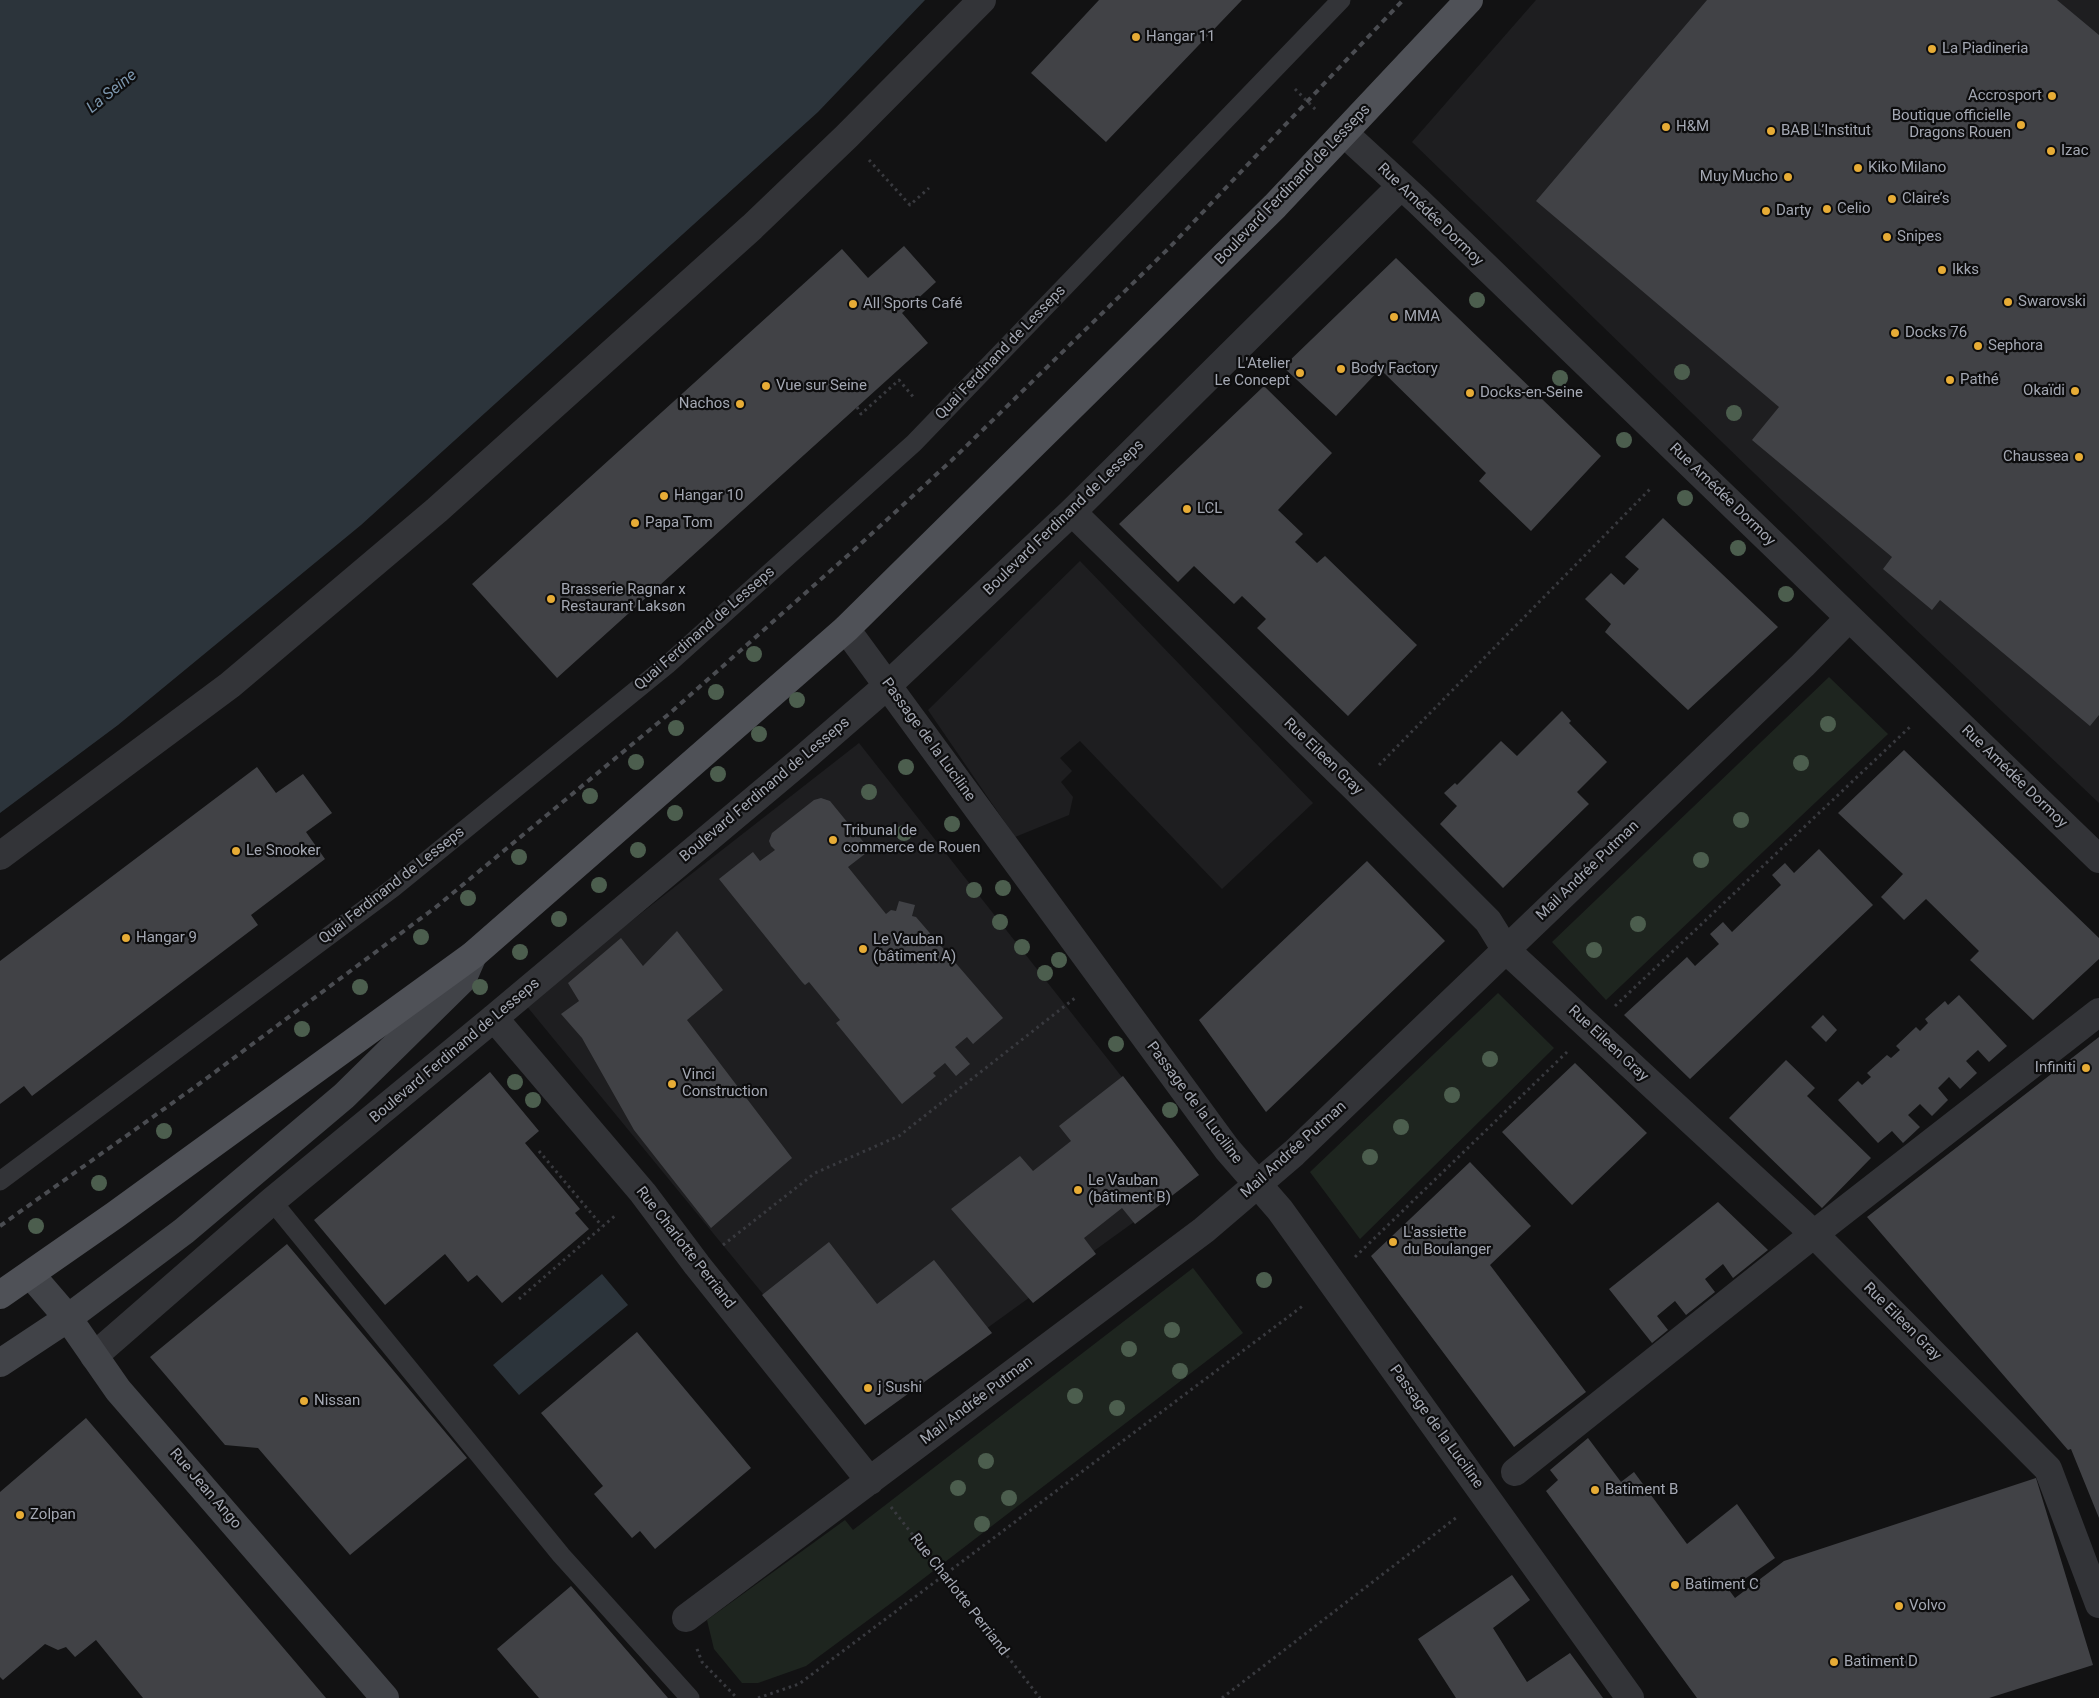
<!DOCTYPE html>
<html>
<head>
<meta charset="utf-8">
<style>
	body { margin:0 }
	canvas { display:block; background:#121213 }
</style>
</head>
<body>
<canvas width="2099" height="1698"></canvas>
<script>
const g = document.querySelector('canvas').getContext('2d');
g.lineJoin = 'round';
function fill(path, color) { g.fillStyle = color; g.fill(path, 'evenodd'); }
const shape = rows => new Path2D(rows.map(r => 'M' + r).join(''));
function strokePath(path, color, width, dash) { g.strokeStyle = color; g.lineWidth = width; g.lineCap = dash ? 'butt' : 'round'; g.setLineDash(dash || []); g.stroke(path); }
function drawText(font, color, halo, rows, align = 'center') {
  g.font = font + ' Roboto,sans-serif'; g.lineWidth = 4.5; g.setLineDash([]); g.textBaseline = 'middle'; g.strokeStyle = halo; g.fillStyle = color; for (const [text, x, y, turn = 0] of rows) {
    g.save(); g.translate(x, y); g.rotate((+turn || 0) * Math.PI / 180); g.textAlign = isNaN(turn) ? turn : align; if (halo) g.strokeText(text, 0, 0); g.fillText(text, 0, 0); g.restore();
  }
}
fill(shape([
	[1536,0,2099,0,2099,803,1908,622,1412,142],
	[1080,561,1313,803,1222,889,1080,741,1060,758,1072,771,1061,782,1073,797,1069,815,1015,837,928,710],
	[859,743,1199,1175,864,1417,525,1004]
]), '#1e1e20');
fill(shape([
	[1829,677,1888,734,1606,1000,1552,942],
	[1498,993,1554,1048,1360,1239,1310,1172],
	[1193,1268,1243,1333,902,1595,806,1666,758,1683,742,1683,714,1649,707,1620,845,1520,853,1530]
]), '#1e251f');
fill(shape([
	[0,0,925,0,818,112,361,525,118,725,0,813],
	[602,1274,628,1305,519,1395,493,1365]
]), '#2c343b');
fill(shape([
	[1099,0,1242,0,1106,142,1031,73],
	[1707,0,2057,0,2099,35,2099,715,2090,726,1940,600,1932,610,1883,569,1892,557,1752,440,1779,407,1536,201],
	[904,246,936,282,902,313,928,343,557,678,472,584,842,249,868,278],
	[1396,258,1601,456,1531,531,1479,481,1486,473,1380,369,1336,416,1283,367],
	[1264,386,1332,453,1278,510,1303,534,1295,542,1317,563,1325,556,1417,645,1348,716,1257,628,1266,619,1242,596,1234,604,1194,566,1178,582,1119,524],
	[1663,518,1778,627,1688,710,1605,632,1611,624,1585,599,1611,573,1624,585,1639,569,1625,557],
	[1562,711,1571,721,1569,723,1607,762,1577,792,1589,804,1503,888,1440,824,1457,806,1444,793,1455,783,1457,785,1501,741,1517,756],
	[1904,750,2099,938,2099,959,2033,1020,1970,960,1979,951,1926,899,1904,920,1881,897,1903,874,1838,813],
	[257,767,276,793,303,774,332,813,306,832,325,859,251,915,258,925,32,1096,24,1086,0,1104,0,961],
	[821,798,830,801,870,850,848,867,886,914,891,910,896,911,899,901,915,905,912,916,916,917,1003,1018,973,1044,967,1037,955,1047,970,1064,956,1076,945,1063,933,1073,936,1076,902,1104,836,1023,840,1020,809,982,805,985,802,982,719,879,753,852,760,861,775,850,771,846,769,841,772,833,814,800],
	[1819,849,1873,905,1690,1079,1624,1015,1687,957,1695,966,1719,944,1710,934,1723,922,1732,932,1781,885,1772,875,1785,863,1794,873],
	[1367,861,1445,941,1266,1112,1199,1020],
	[677,931,723,990,687,1020,792,1158,711,1228,634,1130,582,1038,561,1014,579,1001,568,983,621,938,643,966],
	[1959,995,2007,1046,1989,1062,1978,1050,1966,1061,1977,1073,1960,1089,1949,1077,1938,1088,1948,1100,1932,1116,1920,1104,1908,1115,1920,1127,1903,1143,1892,1131,1878,1143,1838,1100,1858,1081,1862,1085,1871,1077,1867,1073,1887,1055,1891,1058,1900,1050,1896,1046,1916,1027,1920,1031,1928,1023,1925,1019,1945,1001,1948,1005],
	[1823,1015,1837,1030,1826,1042,1811,1027],
	[2099,1037,2099,1518,2071,1449,2068,1450,1867,1217],
	[1786,1060,1815,1088,1807,1096,1871,1158,1822,1208,1729,1118],
	[1575,1063,1647,1133,1572,1205,1502,1132],
	[490,1072,539,1131,525,1143,580,1209,575,1213,589,1229,502,1303,477,1275,468,1282,445,1254,385,1305,314,1220],
	[1123,1076,1199,1175,1135,1224,1122,1208,1084,1238,1096,1254,1033,1303,951,1209,1020,1156,1033,1171,1071,1141,1059,1126],
	[1470,1162,1531,1226,1490,1265,1586,1392,1514,1447,1371,1256],
	[1718,1202,1768,1250,1733,1278,1723,1264,1705,1279,1715,1292,1686,1315,1675,1301,1657,1316,1668,1330,1652,1343,1609,1289],
	[829,1242,877,1304,934,1260,992,1333,865,1425,762,1295],
	[287,1244,467,1458,350,1555,258,1448,225,1445,150,1357],
	[637,1332,751,1468,655,1549,640,1531,632,1538,594,1494,603,1486,541,1413],
	[86,1418,200,1550,326,1698,143,1698,96,1640,75,1657,66,1647,58,1650,45,1644,3,1680,0,1677,0,1492],
	[1588,1438,1621,1482,1634,1472,1687,1544,1737,1504,1775,1558,1729,1590,1735,1598,1784,1561,2036,1478,2093,1665,1989,1698,1697,1698,1546,1491,1558,1480,1550,1470],
	[1512,1575,1530,1600,1493,1628,1527,1682,1570,1653,1603,1698,1456,1698,1418,1639],
	[571,1586,668,1698,539,1698,497,1649]
]), '#414246');
strokePath(shape([
	[1295,89,1317,111],
	[869,160,910,205,929,188],
	[857,407,861,414,899,380,915,399],
	[1379,765,1652,487],
	[1615,1006,1912,725],
	[539,1151,602,1226],
	[723,1245,815,1173,899,1136,1075,998],
	[1355,1257,1567,1052],
	[519,1299,617,1214],
	[891,1507,1040,1698],
	[697,1649,702,1662,737,1698],
	[758,1698,799,1684,1304,1305],
	[1222,1698,1457,1517]
]), '#393a3f', 3, [2.5, 4]);
strokePath(shape([
	[0,1181,393,888,667,665,914,443,1341,0],
	[272,1201,561,1555,690,1698]
]), '#333438', 19);
strokePath(shape([
	[1344,133,1418,201,2099,859],
	[1072,512,1356,789,1488,921,1506,950,1814,1234,2048,1469,2099,1604],
	[846,629,1227,1149,1280,1210,1630,1698],
	[0,856,230,685,437,510,752,227,847,136,982,0],
	[494,1018,643,1193,697,1265,870,1481],
	[94,1356,272,1201,494,1018,798,763,888,685,1072,512,1401,186],
	[1515,1472,1814,1234,2099,1012],
	[686,1618,1204,1230,1294,1153,1803,665,1849,618]
]), '#333438', 28);
strokePath(shape([
	[31,1275,68,1318,118,1390,385,1698],
	[0,1363,68,1318,184,1231,344,1096,462,980,473,955]
]), '#414348', 28);
strokePath(shape([
	[0,1295,115,1215,473,955,846,629,1275,206,1469,0]
]), '#4f5157', 28);
strokePath(shape([
	[0,1226,199,1084,436,907,670,713,855,549,951,461,1170,247,1403,0]
]), '#4a4c51', 4, [6, 5]);
g.fillStyle = '#4c5e4e';
for (const [x, y] of [
	[1477,300],
	[1682,372],
	[1560,378],
	[1734,413],
	[1624,440],
	[1685,498],
	[1738,548],
	[1786,594],
	[754,654],
	[716,692],
	[797,700],
	[1828,724],
	[676,728],
	[759,734],
	[636,762],
	[1801,763],
	[906,767],
	[718,774],
	[869,792],
	[590,796],
	[675,813],
	[1741,820],
	[952,824],
	[904,833],
	[638,850],
	[519,857],
	[1701,860],
	[599,885],
	[1003,888],
	[974,890],
	[468,898],
	[559,919],
	[1000,922],
	[1638,924],
	[421,937],
	[1022,947],
	[1594,950],
	[520,952],
	[1059,960],
	[1045,973],
	[360,987],
	[480,987],
	[302,1029],
	[1116,1044],
	[1490,1059],
	[515,1082],
	[1452,1095],
	[533,1100],
	[1170,1110],
	[1401,1127],
	[164,1131],
	[1370,1157],
	[99,1183],
	[36,1226],
	[1264,1280],
	[1172,1330],
	[1129,1349],
	[1180,1371],
	[1075,1396],
	[1117,1408],
	[986,1461],
	[958,1488],
	[1009,1498],
	[982,1524]
]) { g.beginPath(); g.arc(x, y, 8, 0, 2 * Math.PI); g.fill(); }
for (const [x, y, r, color] of [
	[1136,37,5,"#e7ac36"],
	[1932,49,5,"#e7ac36"],
	[2052,96,5,"#e7ac36"],
	[2021,125,5,"#e7ac36"],
	[1666,127,5,"#e7ac36"],
	[1771,131,5,"#e7ac36"],
	[2051,151,5,"#e7ac36"],
	[1858,168,5,"#e7ac36"],
	[1788,177,5,"#e7ac36"],
	[1892,199,5,"#e7ac36"],
	[1827,209,5,"#e7ac36"],
	[1766,211,5,"#e7ac36"],
	[1887,237,5,"#e7ac36"],
	[1942,270,5,"#e7ac36"],
	[2008,302,5,"#e7ac36"],
	[853,304,5,"#e7ac36"],
	[1394,317,5,"#e7ac36"],
	[1895,333,5,"#e7ac36"],
	[1978,346,5,"#e7ac36"],
	[1341,369,5,"#e7ac36"],
	[1300,373,5,"#e7ac36"],
	[1950,380,5,"#e7ac36"],
	[766,386,5,"#e7ac36"],
	[2075,391,5,"#e7ac36"],
	[1470,393,5,"#e7ac36"],
	[740,404,5,"#e7ac36"],
	[2079,457,5,"#e7ac36"],
	[664,496,5,"#e7ac36"],
	[1187,509,5,"#e7ac36"],
	[635,523,5,"#e7ac36"],
	[551,599,5,"#e7ac36"],
	[833,840,5,"#e7ac36"],
	[236,851,5,"#e7ac36"],
	[126,938,5,"#e7ac36"],
	[863,949,5,"#e7ac36"],
	[2086,1068,5,"#e7ac36"],
	[672,1084,5,"#e7ac36"],
	[1078,1190,5,"#e7ac36"],
	[1393,1242,5,"#e7ac36"],
	[868,1388,5,"#e7ac36"],
	[304,1401,5,"#e7ac36"],
	[1595,1490,5,"#e7ac36"],
	[20,1515,5,"#e7ac36"],
	[1675,1585,5,"#e7ac36"],
	[1899,1606,5,"#e7ac36"],
	[1834,1662,5,"#e7ac36"]
]) { const dot = new Path2D(); dot.arc(x, y, r, 0, 2 * Math.PI); g.fillStyle = color; g.fill(dot); strokePath(dot, '#0d0d0e', 2); }
drawText('15px', '#a4a8b3', '#0d0d0e', [
	["Hangar 11",1146,37],
	["La Piadineria",1942,49],
	["Accrosport",2042,96,"right"],
	["Boutique officielle",2011,116,"right"],
	["Dragons Rouen",2011,133,"right"],
	["H&M",1676,127],
	["BAB L’Institut",1781,131],
	["Izac",2061,151],
	["Kiko Milano",1868,168],
	["Muy Mucho",1778,177,"right"],
	["Claire’s",1902,199],
	["Celio",1837,209],
	["Darty",1776,211],
	["Snipes",1897,237],
	["Ikks",1952,270],
	["Swarovski",2018,302],
	["All Sports Café",863,304],
	["MMA",1404,317],
	["Docks 76",1905,333],
	["Sephora",1988,346],
	["L'Atelier",1290,364,"right"],
	["Le Concept",1290,381,"right"],
	["Body Factory",1351,369],
	["Pathé",1960,380],
	["Vue sur Seine",776,386],
	["Okaïdi",2065,391,"right"],
	["Docks-en-Seine",1480,393],
	["Nachos",730,404,"right"],
	["Chaussea",2069,457,"right"],
	["Hangar 10",674,496],
	["LCL",1197,509],
	["Papa Tom",645,523],
	["Brasserie Ragnar x",561,590],
	["Restaurant Laksøn",561,607],
	["Tribunal de",843,831],
	["commerce de Rouen",843,848],
	["Le Snooker",246,851],
	["Hangar 9",136,938],
	["Le Vauban",873,940],
	["(bâtiment A)",873,957],
	["Infiniti",2076,1068,"right"],
	["Vinci",682,1075],
	["Construction",682,1092],
	["Le Vauban",1088,1181],
	["(bâtiment B)",1088,1198],
	["L'assiette",1403,1233],
	["du Boulanger",1403,1250],
	["j Sushi",878,1388],
	["Nissan",314,1401],
	["Batiment B",1605,1490],
	["Zolpan",30,1515],
	["Batiment C",1685,1585],
	["Volvo",1909,1606],
	["Batiment D",1844,1662]
], 'left');
drawText('15px', '#a4a8b3', '#0d0d0e', [
	["Boulevard Ferdinand de Lesseps",1293,185,-46],
	["Rue Amédée Dormoy",1430,215,44],
	["Quai Ferdinand de Lesseps",1001,353,-46],
	["Rue Amédée Dormoy",1722,495,44],
	["Boulevard Ferdinand de Lesseps",1064,518,-44],
	["Quai Ferdinand de Lesseps",705,629,-41],
	["Passage de la Luciline",928,740,54],
	["Rue Eileen Gray",1323,757,44],
	["Rue Amédée Dormoy",2014,777,44],
	["Boulevard Ferdinand de Lesseps",765,790,-40],
	["Mail Andrée Putman",1588,871,-44],
	["Quai Ferdinand de Lesseps",392,886,-38],
	["Rue Eileen Gray",1608,1044,43],
	["Boulevard Ferdinand de Lesseps",455,1051,-40],
	["Passage de la Luciline",1194,1103,53],
	["Mail Andrée Putman",1294,1150,-42],
	["Rue Charlotte Perriand",685,1248,52],
	["Rue Eileen Gray",1902,1322,45],
	["Mail Andrée Putman",977,1401,-37],
	["Passage de la Luciline",1436,1427,54],
	["Rue Jean Ango",205,1489,49],
	["Rue Charlotte Perriand",959,1595,52]
]);
drawText('italic 16px', '#7c96ad', '#0d0d0e', [
	["La Seine",112,92,-39]
]);
</script>
</body>
</html>
